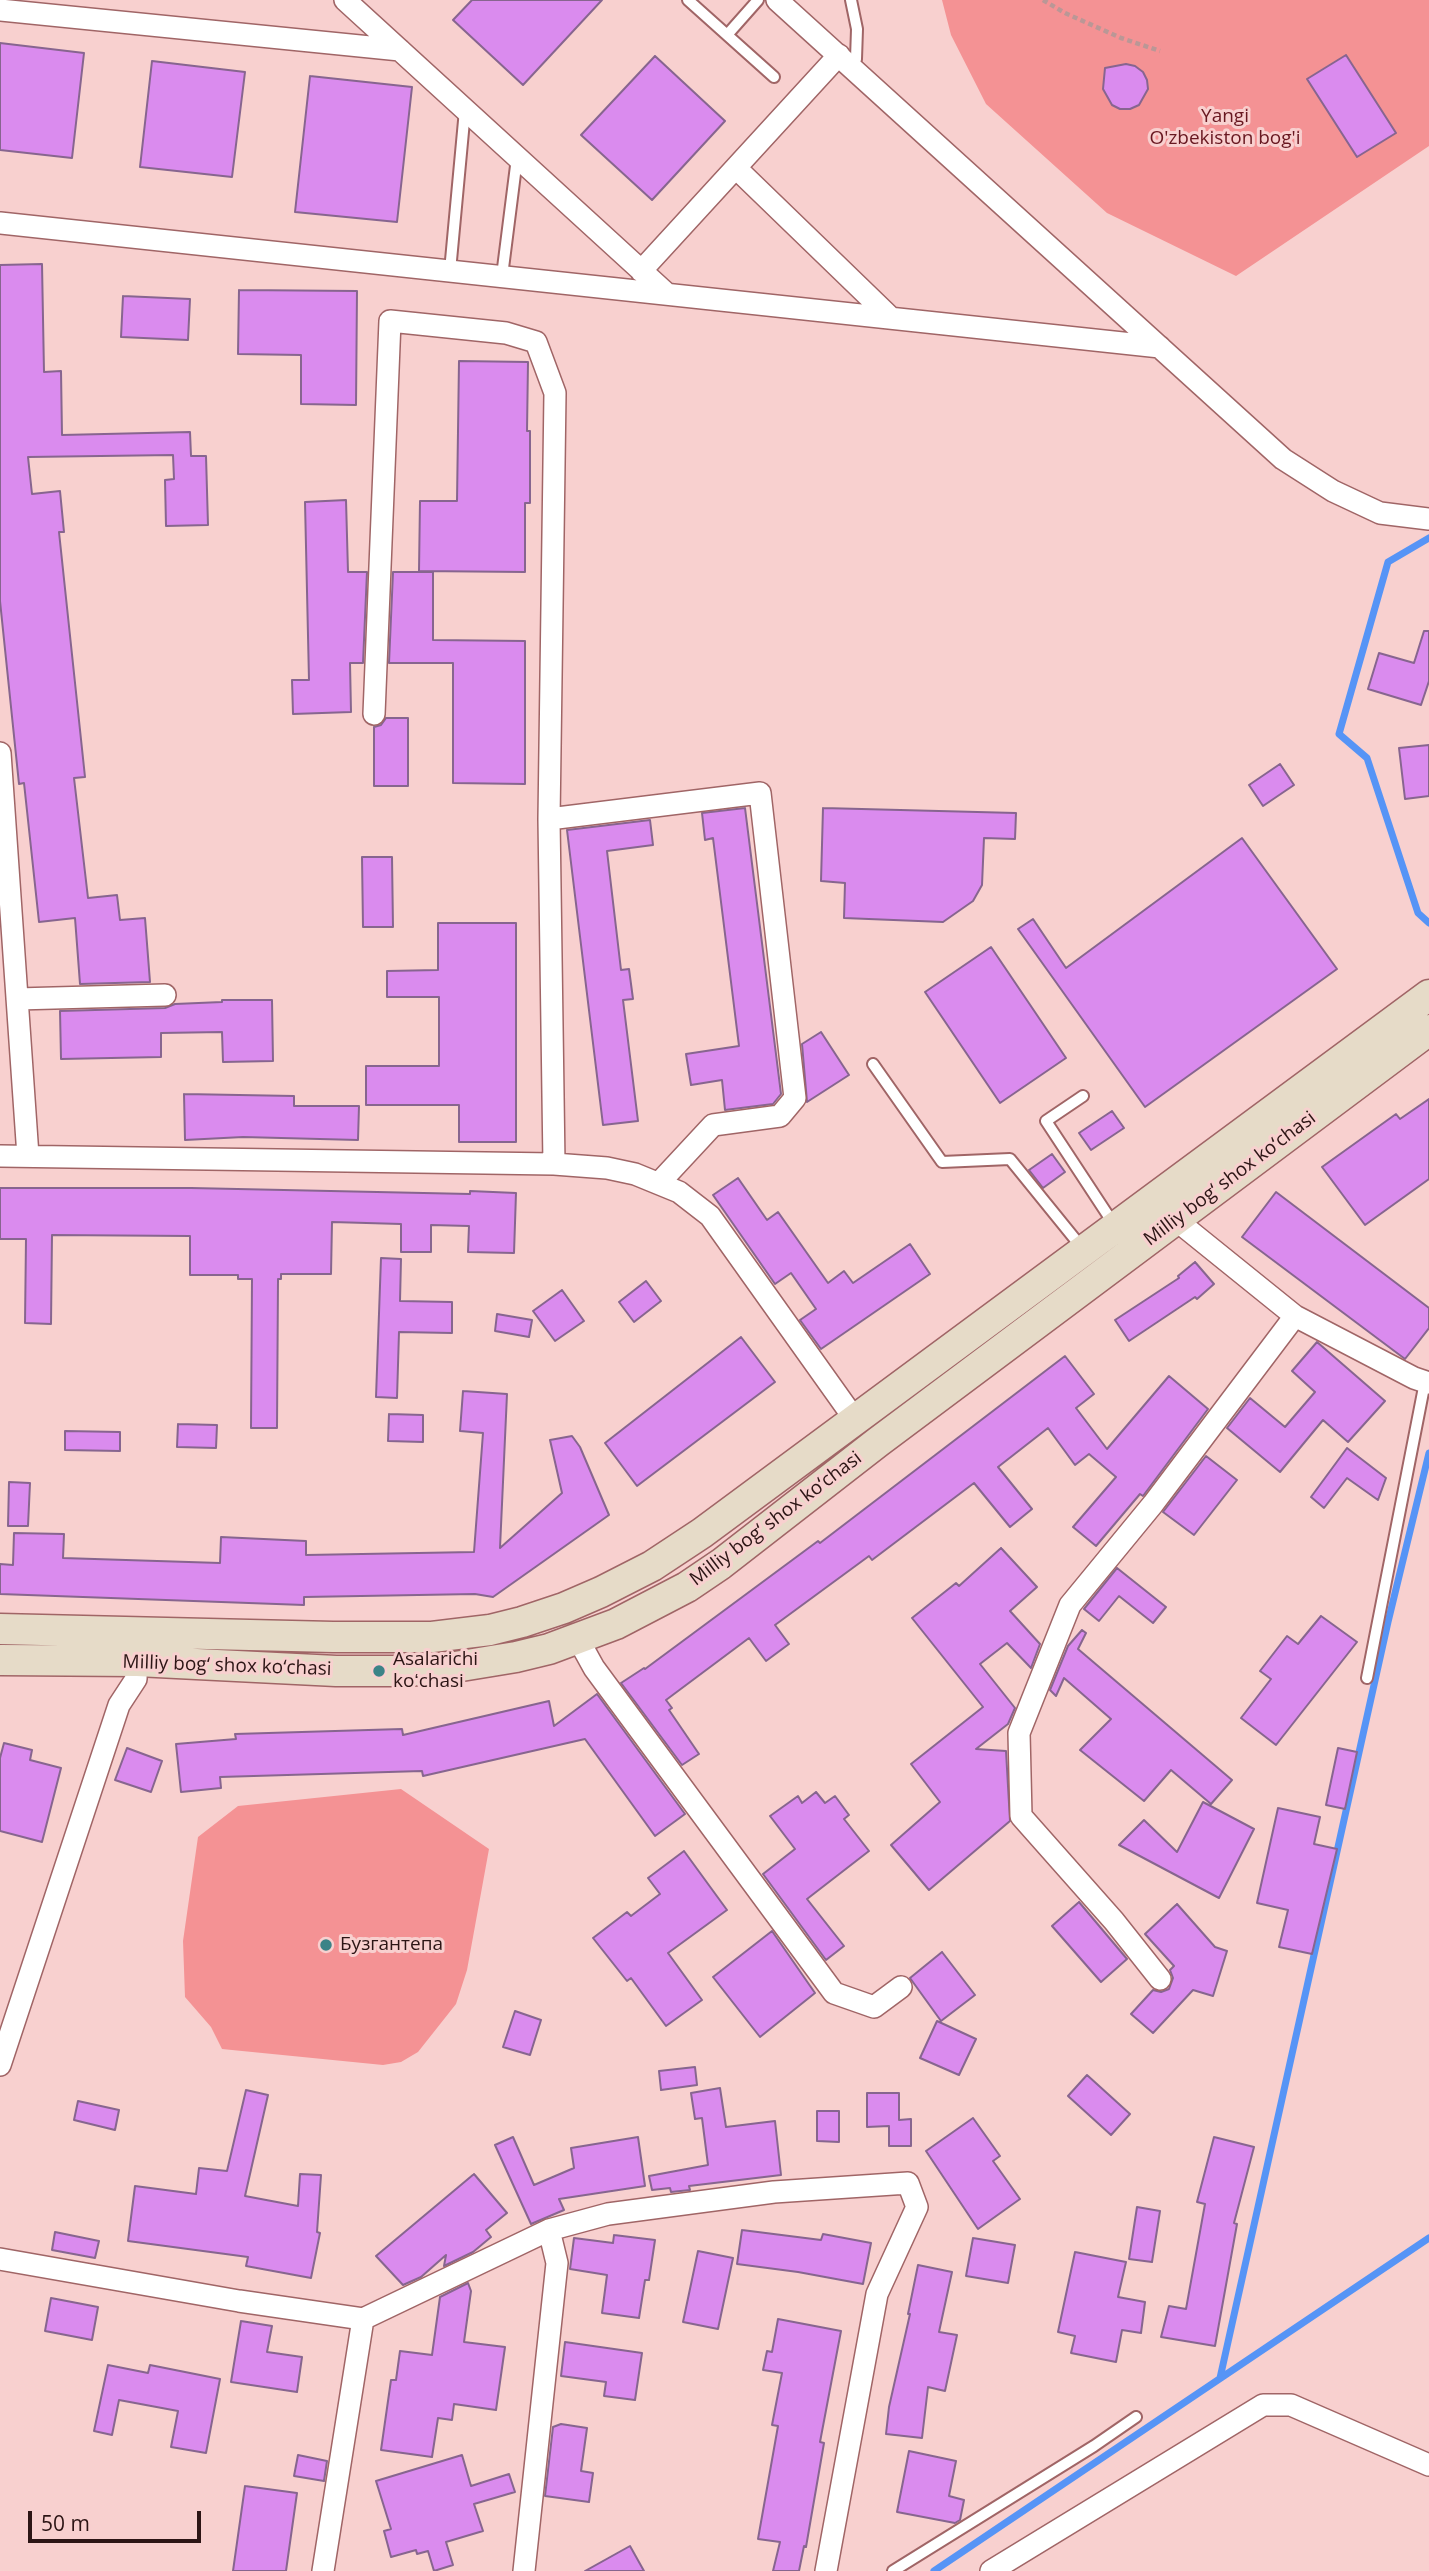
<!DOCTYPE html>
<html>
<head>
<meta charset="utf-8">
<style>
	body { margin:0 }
	#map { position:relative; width:1429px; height:2571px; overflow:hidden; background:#f8d0cf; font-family:"Open Sans",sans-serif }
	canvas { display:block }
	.scale { position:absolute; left:28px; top:2511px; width:173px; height:32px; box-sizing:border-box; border:4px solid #2c1515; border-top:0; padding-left:9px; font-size:21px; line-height:24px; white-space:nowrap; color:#2c1515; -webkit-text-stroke:5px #f8d0cf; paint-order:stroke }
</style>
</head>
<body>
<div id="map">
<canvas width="1429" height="2571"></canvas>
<div class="scale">50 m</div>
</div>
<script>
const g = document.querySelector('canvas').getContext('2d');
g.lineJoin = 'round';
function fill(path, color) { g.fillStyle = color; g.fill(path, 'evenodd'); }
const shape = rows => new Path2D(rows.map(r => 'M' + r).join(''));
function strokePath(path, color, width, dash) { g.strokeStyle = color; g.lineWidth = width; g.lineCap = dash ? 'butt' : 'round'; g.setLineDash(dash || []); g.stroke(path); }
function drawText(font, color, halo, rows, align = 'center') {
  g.font = font + ' "Open Sans",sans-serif'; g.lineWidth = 6; g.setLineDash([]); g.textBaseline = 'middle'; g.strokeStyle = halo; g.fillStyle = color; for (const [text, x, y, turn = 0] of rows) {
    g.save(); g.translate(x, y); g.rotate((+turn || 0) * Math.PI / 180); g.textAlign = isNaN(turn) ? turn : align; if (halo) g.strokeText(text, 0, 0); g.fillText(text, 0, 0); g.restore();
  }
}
fill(shape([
	[942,0,1429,0,1429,146,1236,276,1107,213,986,104,951,35],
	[401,1789,489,1849,467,1970,456,2004,418,2052,401,2062,383,2065,222,2049,211,2027,185,1997,183,1941,198,1837,238,1806]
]), '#f49294');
strokePath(shape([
	[1429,538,1388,562,1339,734,1367,758,1418,913,1429,923],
	[1220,2378,1388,1622,1429,1453],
	[934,2571,1429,2238]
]), '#5694f6', 7);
const building = shape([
	[472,0,602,0,523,85,453,20,472,0],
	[0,43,84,53,72,158,0,150,0,43],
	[1346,55,1396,133,1357,157,1307,79,1346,55],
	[655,56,725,121,652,200,581,135,655,56],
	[152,61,245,72,232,177,140,167,152,61],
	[1126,64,1135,66,1143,72,1147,80,1148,89,1139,105,1130,109,1120,109,1112,105,1103,89,1105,68,1126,64],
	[310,76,412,87,397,222,295,212,310,76],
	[42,264,44,372,61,371,62,435,190,432,191,456,206,456,208,525,166,526,165,480,174,479,173,455,28,457,32,494,60,491,64,532,59,532,85,777,74,778,88,898,117,895,120,920,145,918,150,982,80,984,75,918,39,922,24,783,19,784,0,601,0,265,42,264],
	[239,290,357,291,356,405,301,404,301,355,238,354,239,290],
	[123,296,190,299,188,340,121,337,123,296],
	[459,361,528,362,527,431,530,431,530,503,525,503,525,572,419,571,420,501,457,501,459,361],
	[346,500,348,572,367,572,363,663,350,663,351,712,293,714,292,680,309,680,305,502,346,500],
	[393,572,433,572,433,640,525,641,525,784,453,783,453,663,389,663,393,572],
	[1424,631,1429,631,1429,681,1421,705,1368,689,1379,653,1414,663,1424,631],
	[386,718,408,718,408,786,374,786,374,727,381,725,386,718],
	[1429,745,1429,796,1405,799,1399,748,1429,745],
	[1280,764,1294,785,1263,806,1249,785,1280,764],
	[745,808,781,1094,773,1104,725,1110,722,1080,691,1085,686,1054,739,1046,713,838,705,840,702,813,745,808],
	[823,808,1016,813,1015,839,984,838,982,885,973,901,943,922,844,918,845,883,821,881,823,808],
	[650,820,653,845,607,851,621,970,629,969,633,999,623,1000,638,1121,603,1125,567,830,650,820],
	[1242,838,1337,969,1145,1107,1018,929,1033,919,1066,968,1242,838],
	[362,857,392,857,393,927,363,927,362,857],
	[438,923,516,923,516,1142,459,1142,459,1105,366,1105,366,1066,439,1066,439,997,387,997,387,971,438,970,438,923],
	[991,947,1066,1058,1000,1103,925,992,991,947],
	[222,1000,272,1000,273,1061,223,1062,222,1032,161,1033,161,1057,61,1059,60,1011,165,1008,175,1004,222,1002,222,1000],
	[821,1032,849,1075,807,1102,802,1044,821,1032],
	[184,1094,294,1096,294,1106,359,1106,358,1140,243,1137,185,1140,184,1094],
	[1429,1099,1429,1179,1365,1225,1322,1167,1396,1114,1400,1119,1429,1099],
	[1112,1111,1124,1128,1091,1150,1079,1133,1112,1111],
	[1052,1154,1065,1172,1043,1188,1029,1170,1052,1154],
	[738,1178,767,1220,778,1212,828,1283,844,1271,853,1283,910,1244,930,1274,821,1349,800,1320,816,1309,791,1273,775,1284,713,1195,738,1178],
	[0,1188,191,1188,470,1194,470,1191,516,1193,514,1253,468,1252,469,1226,431,1225,431,1252,401,1252,401,1224,332,1222,331,1274,281,1274,281,1279,278,1279,277,1428,251,1428,252,1279,238,1279,238,1275,190,1275,190,1236,52,1235,51,1324,25,1323,26,1239,0,1239,0,1188],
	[1276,1192,1429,1308,1429,1328,1405,1359,1242,1237,1276,1192],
	[381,1258,401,1259,400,1301,452,1302,452,1333,399,1332,397,1398,376,1397,381,1258],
	[1195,1262,1214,1284,1197,1299,1195,1297,1129,1341,1115,1320,1179,1278,1178,1276,1195,1262],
	[646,1281,661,1301,634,1322,619,1302,646,1281],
	[562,1290,584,1321,555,1341,533,1311,562,1290],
	[497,1314,532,1320,529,1337,495,1331,497,1314],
	[741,1337,775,1382,637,1486,605,1443,741,1337],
	[1317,1342,1385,1401,1348,1442,1323,1420,1280,1472,1227,1428,1250,1398,1285,1427,1315,1392,1292,1371,1317,1342],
	[1065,1356,1094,1394,1076,1408,1107,1449,1169,1376,1208,1409,1143,1496,1140,1494,1096,1546,1073,1527,1116,1477,1089,1454,1075,1465,1048,1428,998,1467,1032,1509,1010,1527,974,1483,872,1560,869,1556,775,1625,789,1644,766,1661,749,1638,666,1700,672,1708,669,1710,699,1754,682,1765,621,1683,644,1668,645,1669,818,1541,820,1543,1065,1356],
	[463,1391,507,1394,500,1548,562,1493,550,1440,572,1436,580,1447,609,1515,493,1597,475,1594,304,1597,304,1605,0,1594,0,1564,13,1565,14,1533,64,1534,63,1558,220,1563,221,1537,306,1541,306,1555,474,1552,483,1433,460,1431,463,1391],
	[389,1414,423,1415,423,1442,388,1441,389,1414],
	[178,1424,217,1425,216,1448,177,1447,178,1424],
	[65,1431,120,1432,120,1451,65,1450,65,1431],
	[1347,1448,1386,1478,1378,1500,1347,1478,1324,1508,1311,1497,1347,1448],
	[1206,1456,1237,1480,1194,1535,1163,1512,1206,1456],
	[9,1482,30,1483,28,1526,8,1526,9,1482],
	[1001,1548,1037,1587,1010,1611,1040,1644,1031,1668,1007,1643,980,1664,1015,1708,1008,1724,976,1749,1006,1751,1010,1821,929,1890,891,1845,940,1802,911,1764,983,1707,912,1618,956,1583,959,1586,1001,1548],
	[1117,1568,1166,1607,1153,1623,1119,1596,1099,1621,1084,1609,1117,1568],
	[1321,1616,1357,1642,1276,1745,1241,1718,1271,1679,1260,1671,1287,1636,1298,1644,1321,1616],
	[1082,1630,1086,1633,1078,1649,1232,1780,1211,1804,1171,1770,1144,1801,1080,1750,1111,1719,1064,1678,1056,1696,1050,1690,1068,1646,1082,1630],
	[597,1694,685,1814,655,1836,585,1739,423,1776,422,1771,220,1777,221,1788,181,1792,176,1744,236,1739,235,1734,402,1729,403,1735,549,1701,554,1726,597,1694],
	[4,1743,32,1750,30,1760,61,1768,42,1842,0,1831,0,1758,4,1743],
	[127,1748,162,1761,151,1792,115,1780,127,1748],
	[1338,1748,1357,1752,1345,1809,1326,1805,1338,1748],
	[816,1792,825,1803,835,1796,849,1815,844,1819,869,1851,807,1899,844,1946,826,1960,763,1874,795,1849,770,1816,798,1796,802,1803,816,1792],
	[1203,1802,1254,1829,1219,1898,1119,1845,1144,1820,1177,1852,1203,1802],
	[1278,1808,1320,1817,1314,1844,1337,1849,1312,1954,1279,1947,1288,1910,1257,1903,1278,1808],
	[684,1851,727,1910,668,1953,702,2000,666,2026,631,1978,627,1981,593,1938,627,1912,631,1916,660,1894,648,1878,684,1851],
	[1079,1902,1127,1959,1101,1982,1052,1926,1079,1902],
	[1177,1904,1215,1947,1227,1951,1213,1996,1193,1990,1153,2033,1131,2014,1153,1990,1161,1992,1169,1989,1173,1978,1170,1970,1174,1966,1145,1934,1177,1904],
	[772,1931,815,1993,760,2037,713,1977,772,1931],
	[942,1952,975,1995,941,2021,910,1978,942,1952],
	[515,2011,541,2020,530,2055,503,2047,515,2011],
	[937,2021,976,2039,959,2075,920,2058,937,2021],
	[695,2067,697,2085,661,2090,659,2071,695,2067],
	[1087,2075,1130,2114,1111,2135,1068,2096,1087,2075],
	[720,2088,726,2127,775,2121,781,2175,689,2186,690,2190,671,2192,670,2188,652,2190,649,2176,708,2165,702,2118,695,2119,691,2093,720,2088],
	[246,2090,268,2095,245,2196,298,2206,300,2174,321,2175,317,2232,320,2233,311,2278,246,2266,248,2257,128,2241,135,2186,196,2194,199,2168,227,2171,246,2090],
	[867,2093,899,2093,899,2120,911,2119,911,2146,889,2146,889,2126,867,2127,867,2093],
	[78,2101,119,2110,115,2130,74,2120,78,2101],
	[817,2111,839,2111,839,2142,817,2141,817,2111],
	[973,2118,1000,2156,993,2161,1020,2199,978,2229,926,2151,973,2118],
	[513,2137,534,2185,574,2168,571,2148,638,2137,645,2186,559,2199,564,2210,531,2224,495,2145,513,2137],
	[1214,2137,1254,2147,1234,2223,1237,2224,1215,2346,1161,2337,1169,2306,1186,2309,1205,2204,1197,2202,1214,2137],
	[474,2174,507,2213,486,2230,491,2237,473,2252,444,2266,446,2255,421,2277,403,2285,376,2256,474,2174],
	[1137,2207,1160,2211,1152,2262,1129,2259,1137,2207],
	[742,2230,821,2240,823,2234,871,2243,863,2284,798,2272,737,2264,742,2230],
	[55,2232,99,2241,95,2258,52,2250,55,2232],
	[614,2235,655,2240,649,2280,645,2280,639,2318,602,2313,607,2275,570,2269,574,2238,613,2243,614,2235],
	[973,2238,1015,2245,1008,2283,966,2276,973,2238],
	[698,2251,733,2258,718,2329,683,2322,698,2251],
	[1075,2252,1126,2262,1118,2297,1145,2302,1141,2333,1122,2330,1116,2362,1071,2353,1075,2336,1058,2332,1075,2252],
	[918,2265,952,2272,939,2332,957,2335,945,2391,928,2387,922,2438,886,2434,889,2407,910,2314,908,2314,918,2265],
	[468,2283,471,2291,464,2342,505,2347,496,2410,454,2404,452,2420,438,2418,432,2457,381,2450,391,2380,396,2380,400,2351,432,2355,440,2297,468,2283],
	[51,2298,98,2307,92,2340,45,2331,51,2298],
	[778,2319,841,2331,820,2442,824,2443,806,2547,804,2546,799,2571,773,2571,780,2542,758,2539,778,2426,772,2425,782,2373,763,2370,767,2351,772,2352,778,2319],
	[241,2321,272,2326,267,2352,302,2357,297,2392,231,2382,241,2321],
	[565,2342,642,2353,635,2400,604,2396,606,2382,561,2376,565,2342],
	[108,2365,148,2373,150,2365,220,2379,206,2453,171,2447,178,2411,119,2400,112,2435,94,2431,108,2365],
	[561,2424,587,2428,581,2471,593,2473,589,2502,545,2496,553,2427,561,2424],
	[909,2451,956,2461,949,2496,964,2500,960,2520,955,2523,897,2512,909,2451],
	[298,2455,327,2461,324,2481,294,2476,298,2455],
	[462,2455,471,2486,509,2474,515,2492,474,2504,483,2531,446,2542,453,2565,434,2571,428,2551,417,2554,416,2550,391,2557,384,2531,391,2529,376,2481,462,2455],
	[245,2486,297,2493,286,2571,233,2571,245,2486],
	[630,2546,644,2571,585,2571,630,2546]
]);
fill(building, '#da8bee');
strokePath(building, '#87658f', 2);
const lane = shape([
	[688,0,774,77],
	[851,0,857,29,856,59,852,66],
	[727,35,758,0],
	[450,271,465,110],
	[502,276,517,158],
	[873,1064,942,1162,1010,1159,1083,1249],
	[1083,1096,1046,1121,1115,1226],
	[1367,1678,1425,1382],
	[893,2571,1094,2446,1136,2417]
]);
const street = shape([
	[345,0,667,294],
	[777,0,1283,459,1333,491,1380,513,1429,519],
	[0,10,400,50],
	[737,169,891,318],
	[0,223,1160,347],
	[641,271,839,55],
	[374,714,390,321,506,333,536,342,555,393,549,819,554,1164],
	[0,753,28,1156],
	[549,819,760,793,795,1098,780,1116,713,1125,660,1182],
	[17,999,165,995],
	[0,1156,554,1164,607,1168,635,1174,679,1192,710,1216,856,1421],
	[1176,1220,1295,1316,1414,1378,1429,1383],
	[578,1639,594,1668,834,1993,874,2007,901,1987],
	[1160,1979,1114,1921,1021,1816,1019,1733,1070,1605,1153,1504,1295,1316],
	[0,2065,119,1705,136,1679,137,1648],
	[0,2259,239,2301,363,2319,549,2230,608,2214,774,2192,908,2183,917,2207,877,2294,826,2571],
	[323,2571,363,2319],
	[524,2571,557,2263,549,2230],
	[991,2571,1263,2405,1291,2405,1429,2465]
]);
const secondary = shape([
	[0,1629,333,1637,432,1637,490,1630,522,1622,564,1608,601,1592,652,1566,702,1533,1429,995],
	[0,1660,137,1661,336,1671,407,1671,455,1667,516,1657,549,1649,616,1624,687,1587,721,1564,878,1442,1429,1030]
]);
strokePath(lane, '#a06566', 14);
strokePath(street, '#a06566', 24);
strokePath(secondary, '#a06566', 33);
strokePath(shape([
	[1043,0,1065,13,1121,38,1160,51]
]), '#ba9796', 4.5, [5, 3.5]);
strokePath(lane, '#fff', 10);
strokePath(street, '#fff', 21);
strokePath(secondary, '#e6dbc8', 30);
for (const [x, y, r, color] of [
	[379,1671,7,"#3b8387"],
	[326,1945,7,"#3b8387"]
]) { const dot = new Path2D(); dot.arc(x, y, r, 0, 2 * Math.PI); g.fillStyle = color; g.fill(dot); strokePath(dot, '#f8d0cf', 2.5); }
drawText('19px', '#681720', '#f8d0cf', [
	["Yangi",1225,117],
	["O'zbekiston bog'i",1225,139]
]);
drawText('19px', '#2c1515', '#f8d0cf', [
	["Milliy bog‘ shox ko‘chasi",1230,1179,-37],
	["Milliy bog‘ shox ko‘chasi",776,1519,-37],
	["Milliy bog‘ shox ko‘chasi",227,1666,2]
]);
drawText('19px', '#2c1515', '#f8d0cf', [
	["Asalarichi",393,1660],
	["koʻchasi",393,1682],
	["Бузгантепа",340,1945]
], 'left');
</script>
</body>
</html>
